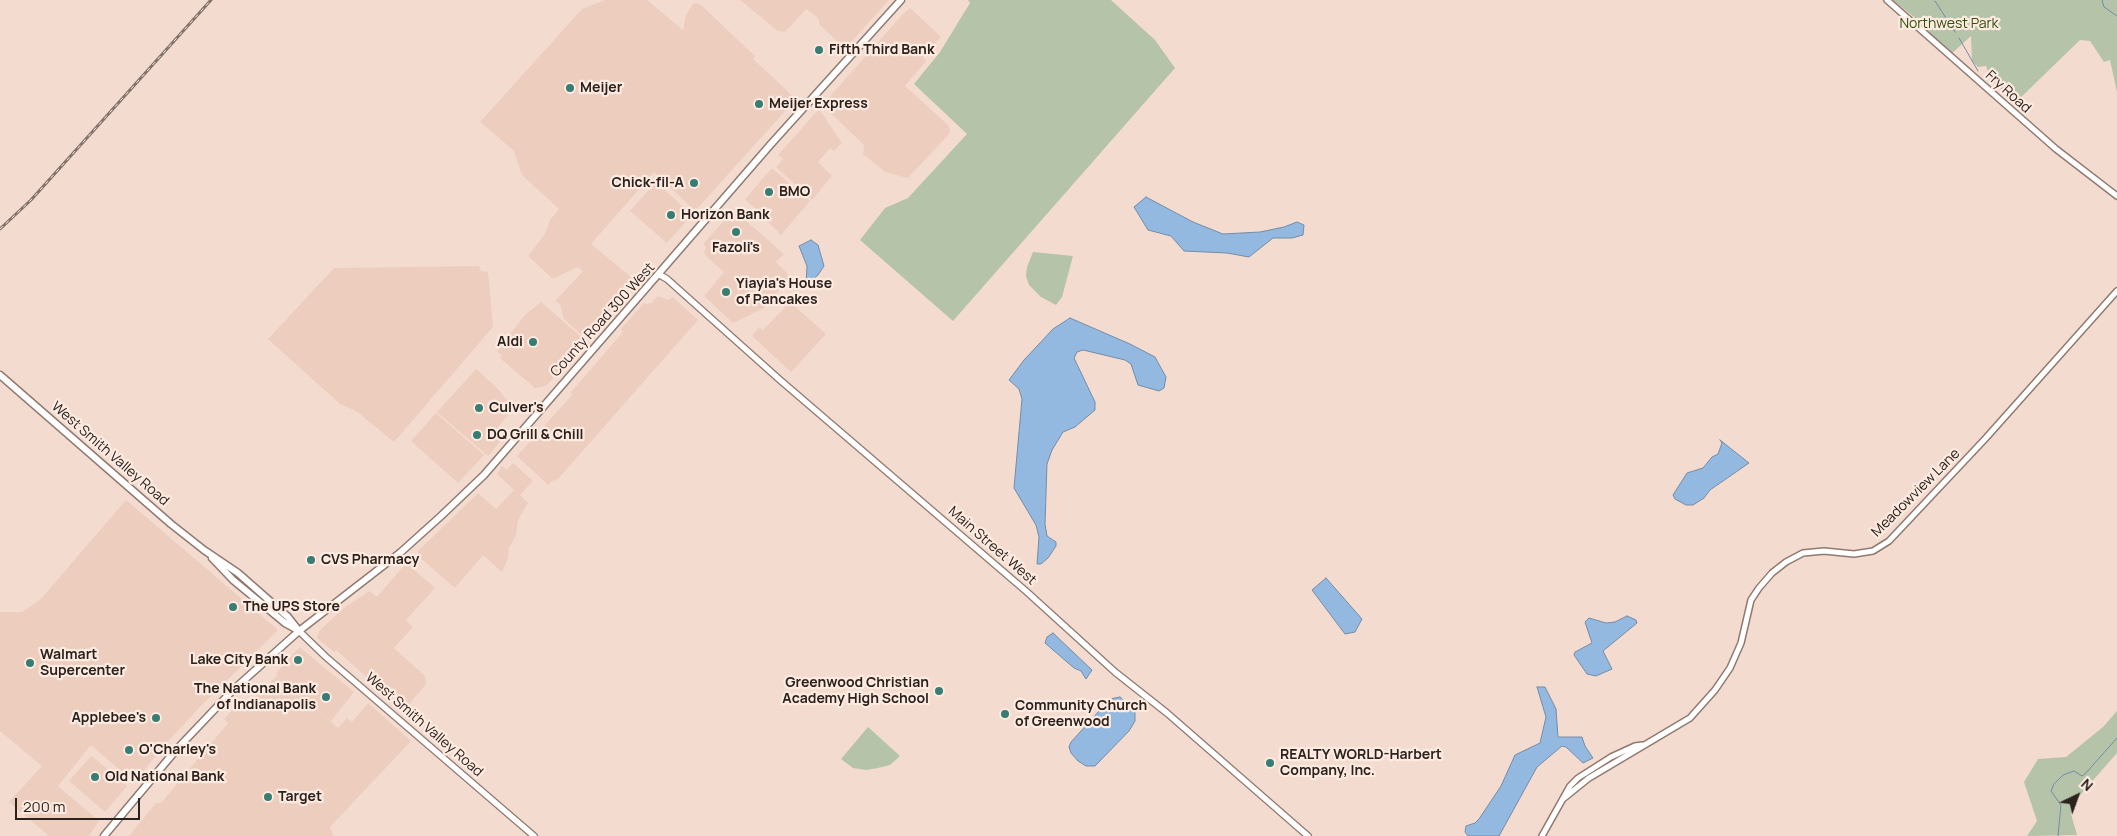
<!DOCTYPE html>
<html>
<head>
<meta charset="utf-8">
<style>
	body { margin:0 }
	#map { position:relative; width:2117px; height:836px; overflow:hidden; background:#f4dbcf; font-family:Manrope,sans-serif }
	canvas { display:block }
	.north { position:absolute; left:2052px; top:771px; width:50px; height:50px; -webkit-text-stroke:4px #fdeae0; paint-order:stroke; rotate:42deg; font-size:14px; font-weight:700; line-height:20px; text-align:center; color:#2b221d }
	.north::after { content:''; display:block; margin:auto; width:18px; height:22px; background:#2b221d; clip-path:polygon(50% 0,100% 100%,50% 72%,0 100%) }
	.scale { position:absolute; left:15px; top:798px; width:125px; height:22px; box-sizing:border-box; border:2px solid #2b221d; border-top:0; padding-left:6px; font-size:15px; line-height:18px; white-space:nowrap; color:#2b221d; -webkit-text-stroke:4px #fdeae0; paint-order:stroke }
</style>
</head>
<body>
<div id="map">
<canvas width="2117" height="836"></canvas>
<div class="north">N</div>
<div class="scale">200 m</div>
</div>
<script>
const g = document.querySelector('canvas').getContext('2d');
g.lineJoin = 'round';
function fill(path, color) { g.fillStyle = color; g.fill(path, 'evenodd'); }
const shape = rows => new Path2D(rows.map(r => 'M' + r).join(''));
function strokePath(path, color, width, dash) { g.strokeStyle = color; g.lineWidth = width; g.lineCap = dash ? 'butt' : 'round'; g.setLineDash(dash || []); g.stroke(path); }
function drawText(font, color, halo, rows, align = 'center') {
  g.font = font + ' Manrope,sans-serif'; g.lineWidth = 4.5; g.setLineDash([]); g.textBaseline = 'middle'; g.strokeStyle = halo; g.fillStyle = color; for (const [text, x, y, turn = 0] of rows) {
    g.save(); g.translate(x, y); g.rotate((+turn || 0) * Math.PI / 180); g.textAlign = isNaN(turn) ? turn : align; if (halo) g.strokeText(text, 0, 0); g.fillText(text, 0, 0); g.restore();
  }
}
fill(shape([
	[605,0,647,0,683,30,686,15,693,4,697,3,701,5,755,56,753,59,796,99,695,211,654,172,591,244,636,281,586,339,564,319,560,304,555,301,583,271,577,267,553,279,528,256,545,234,550,220,559,209,522,175,514,151,480,122,582,9],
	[740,0,889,0,845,49,819,24,819,19,806,9,790,27,784,32,778,31],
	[910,8,940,36,939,39,923,57,926,61,905,86,948,125,950,130,949,134,908,178,885,172,863,154,864,145,827,110,824,103,904,13],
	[819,109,842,143,834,151,830,148,818,162,832,176,812,200,776,167,783,159,778,155],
	[772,168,810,201,781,235,745,199],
	[656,182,692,215,667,243,630,211],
	[731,213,734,215,736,212,784,254,776,262,787,273,788,280,764,308,733,323,704,296,724,272,707,257,704,253,706,247,703,244],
	[479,266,481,271,488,272,493,327,394,442,356,411,340,404,268,339,334,268],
	[658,296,668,300,673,297,698,320,558,479,552,481,548,485,517,456,572,395,571,392,623,332,621,329,644,303,647,304,652,303],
	[541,302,586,341,546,386,535,388,500,358,502,356,497,351,524,316],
	[790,302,826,334,791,372,752,336,759,327,763,330],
	[476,369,496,387,514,408,492,434,500,442,488,456,437,412],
	[436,413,484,455,458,483,411,441],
	[513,463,533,481,520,495,528,503,518,520,516,535,509,548,508,559,502,572,483,555,455,588,418,556,418,551,478,493,496,509,514,490,497,474,502,466,507,470],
	[126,500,278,630,199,708,160,750,136,781,130,779,91,745,58,786,99,821,89,836,47,836,48,835,9,802,42,766,0,731,0,612,22,612,40,600],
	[406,563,435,588,406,620,413,627,394,648,425,676,426,684,404,710,336,650,334,652,317,638,319,631,344,608,369,591,377,597],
	[299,648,302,649,354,692,331,721,308,701,338,728,347,718,352,722,368,703,411,741,330,827,334,836,129,836,156,803,161,803,228,723,224,719,241,701,248,703,278,675,276,674,286,661],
	[91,756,93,757,127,786,105,812,69,781]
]), '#edcebe');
fill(shape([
	[968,0,1111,0,1155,40,1175,68,953,321,860,240,885,208,908,198,967,134,914,84,940,52,970,3],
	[1893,0,2117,0,2117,92,2110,60,2104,62,2090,41,2080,40,2016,102,1991,80,1986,66,1978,67,1972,61,1971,36,1950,55,1915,25,1919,21],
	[1033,252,1073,256,1062,297,1056,305,1041,297,1029,285,1026,276,1027,267],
	[2117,711,2117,753,2075,801,2071,814,2077,835,2027,836,2037,821,2024,782,2038,759,2066,757,2103,727],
	[868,727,900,756,890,765,878,768,866,770,853,768,841,759]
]), '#b5c4a9');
const water = shape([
	[1146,197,1193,222,1223,234,1260,232,1284,227,1297,222,1304,225,1303,235,1292,238,1273,238,1249,257,1227,253,1184,251,1171,236,1148,230,1134,207,1146,197],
	[811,240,818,245,824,266,818,275,806,285,807,266,799,246,811,240],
	[1070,318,1130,344,1155,357,1166,377,1164,388,1159,391,1138,385,1131,364,1125,360,1083,350,1077,352,1074,358,1095,402,1095,410,1075,427,1063,432,1052,450,1047,464,1045,524,1047,536,1056,542,1056,546,1048,558,1041,564,1037,564,1039,537,1036,525,1014,488,1022,399,1019,389,1009,380,1024,360,1053,329,1070,318],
	[1720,440,1749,463,1710,490,1704,498,1693,505,1686,505,1675,499,1673,495,1687,473,1703,468,1712,457,1718,454,1722,443,1720,440],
	[1326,578,1362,619,1355,632,1345,634,1312,590,1326,578],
	[1627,616,1636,620,1637,623,1603,651,1612,669,1596,676,1587,674,1574,655,1575,652,1592,643,1585,622,1589,618,1606,623,1615,622,1627,616],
	[1053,633,1092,670,1086,679,1081,671,1074,668,1045,643,1047,637,1053,633],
	[1537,687,1545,687,1556,709,1558,737,1582,737,1585,746,1593,758,1583,763,1566,747,1562,746,1537,767,1499,836,1468,836,1465,832,1466,826,1475,823,1479,819,1501,786,1515,755,1540,743,1546,717,1537,687],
	[1120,697,1135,711,1135,721,1129,731,1095,766,1086,766,1078,761,1071,753,1069,747,1071,742,1110,699,1120,697]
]);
fill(water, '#94b9e0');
strokePath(water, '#748ca6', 1);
strokePath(shape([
	[2102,0,2104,7,2117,16],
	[1935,1,1955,32],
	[1959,38,1978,71],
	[2058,836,2061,805,2051,791,2054,784,2063,775,2074,771,2082,776,2085,774,2117,738]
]), '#748ca6', 1);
const tertiary = shape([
	[1887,0,2056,149,2117,196],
	[1563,799,1589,778,1690,718,1715,690,1730,668,1741,643,1751,600,1759,588,1772,573,1786,562,1803,553,1824,551,1854,554,1873,551,1889,541,1985,439,2117,291],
	[1542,836,1570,786,1578,778,1611,757,1635,746,1642,745]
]);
const secondary = shape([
	[660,275,667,279,780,380,1027,592,1115,672,1167,713,1308,836],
	[299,631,326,657,534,836]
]);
const primary = shape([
	[0,375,171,524,204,550,238,573,288,617,299,631],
	[212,558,233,580,285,623,296,629],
	[104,836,176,750,233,690,299,631,401,552,441,516,484,475,771,144,901,0]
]);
strokePath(tertiary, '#907a6f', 8);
strokePath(secondary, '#907a6f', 8);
strokePath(primary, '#907a6f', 9);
strokePath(tertiary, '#fff', 5);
strokePath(secondary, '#fff', 5.5);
strokePath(primary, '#fff', 6);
const rail = shape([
	[0,229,31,200,211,0]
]);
strokePath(rail, '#82726a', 3);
strokePath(rail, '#fdeae0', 1, [4]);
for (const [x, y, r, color] of [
	[819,50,5,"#377d73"],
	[570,88,5,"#377d73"],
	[759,104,5,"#377d73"],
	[694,183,5,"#377d73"],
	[769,192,5,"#377d73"],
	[671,215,5,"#377d73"],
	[736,232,5,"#377d73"],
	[726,292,5,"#377d73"],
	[533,342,5,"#377d73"],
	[479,408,5,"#377d73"],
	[477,435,5,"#377d73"],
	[311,560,5,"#377d73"],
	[233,607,5,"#377d73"],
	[298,660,5,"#377d73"],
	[30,663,5,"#377d73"],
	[939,691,5,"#377d73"],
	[326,697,5,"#377d73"],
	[1005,714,5,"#377d73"],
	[156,718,5,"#377d73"],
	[129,750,5,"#377d73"],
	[1270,763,5,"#377d73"],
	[95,777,5,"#377d73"],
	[268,797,5,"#377d73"]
]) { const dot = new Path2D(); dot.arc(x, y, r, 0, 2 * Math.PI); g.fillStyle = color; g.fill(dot); strokePath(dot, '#fdeae0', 2); }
drawText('14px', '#32510f', '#fdeae0', [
	["Northwest Park",1949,24]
]);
drawText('bold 14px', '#2b221d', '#fdeae0', [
	["Fifth Third Bank",829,50],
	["Meijer",580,88],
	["Meijer Express",769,104],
	["Chick-fil-A",684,183,"right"],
	["BMO",779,192],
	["Horizon Bank",681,215],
	["Fazoli's",736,248,"center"],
	["Yiayia's House",736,284],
	["of Pancakes",736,300],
	["Aldi",523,342,"right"],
	["Culver's",489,408],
	["DQ Grill & Chill",487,435],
	["CVS Pharmacy",321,560],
	["The UPS Store",243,607],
	["Walmart",40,655],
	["Supercenter",40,671],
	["Lake City Bank",288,660,"right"],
	["Greenwood Christian",929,683,"right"],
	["Academy High School",929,699,"right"],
	["The National Bank",316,689,"right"],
	["of Indianapolis",316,705,"right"],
	["Community Church",1015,706],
	["of Greenwood",1015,722],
	["Applebee's",146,718,"right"],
	["O'Charley's",139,750],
	["REALTY WORLD-Harbert",1280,755],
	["Company, Inc.",1280,771],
	["Old National Bank",105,777],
	["Target",278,797]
], 'left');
drawText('14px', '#2b221d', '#fdeae0', [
	["Fry Road",2008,92,42],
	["County Road 300 West",603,320,-48],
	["West Smith Valley Road",110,454,41],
	["Meadowview Lane",1916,493,-45],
	["Main Street West",992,546,41],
	["West Smith Valley Road",424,725,41]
]);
</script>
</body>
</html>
